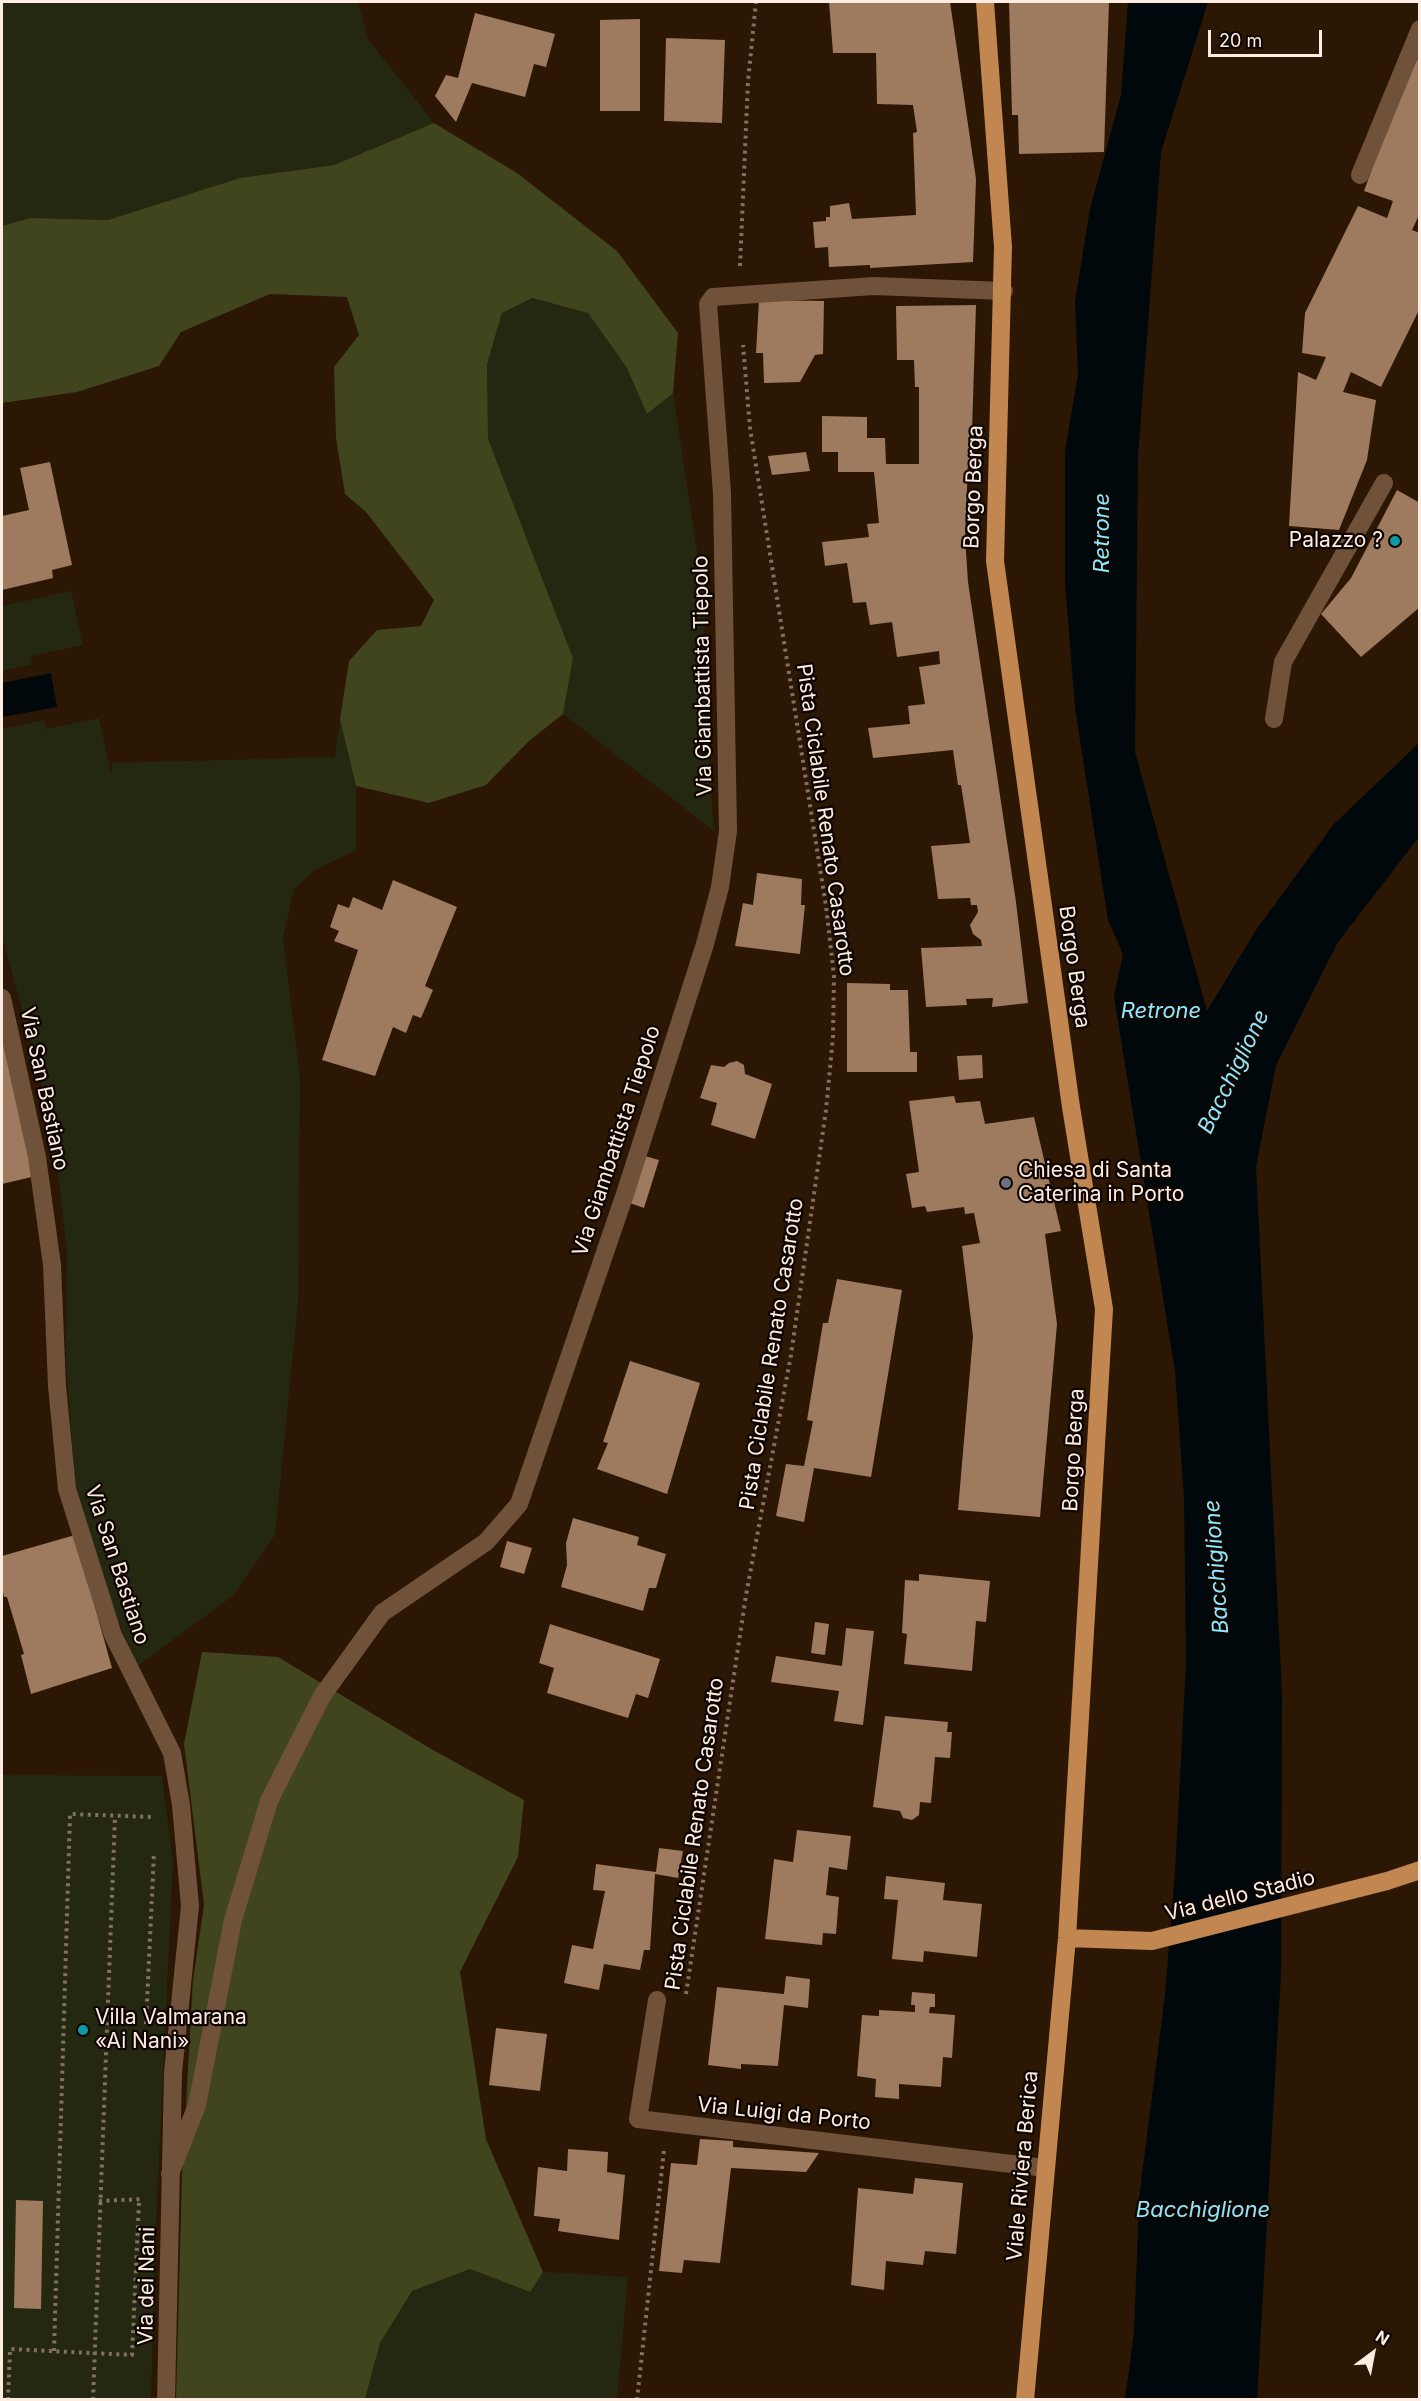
<!DOCTYPE html>
<html>
<head>
<meta charset="utf-8">
<style>
	body { margin:0 }
	#map { position:relative; width:1421px; height:2401px; overflow:hidden; background:#2c1604; font-family:Inter,sans-serif }
	canvas { display:block }
	.frame { position:absolute; inset:0; border:3px solid #fcece1; pointer-events:none }
	.north { position:absolute; left:1343px; top:2323px; width:60px; height:60px; -webkit-text-stroke:4px #0e0501; paint-order:stroke; rotate:32deg; font-size:16px; font-weight:700; line-height:24px; text-align:center; color:#fcece1 }
	.north::after { content:''; display:block; margin:auto; width:21px; height:27px; background:#fcece1; clip-path:polygon(50% 0,100% 100%,50% 72%,0 100%) }
	.scale { position:absolute; left:1208px; top:30px; width:114px; height:27px; box-sizing:border-box; border:3px solid #fcece1; border-top:0; padding-left:8px; font-size:18px; line-height:21px; white-space:nowrap; color:#fcece1; -webkit-text-stroke:4px #0e0501; paint-order:stroke }
</style>
</head>
<body>
<div id="map">
<canvas width="1421" height="2401"></canvas>
<div class="frame"></div>
<div class="north">N</div>
<div class="scale">20 m</div>
</div>
<script>
const g = document.querySelector('canvas').getContext('2d');
g.lineJoin = 'round';
function fill(path, color) { g.fillStyle = color; g.fill(path, 'evenodd'); }
const shape = rows => new Path2D(rows.map(r => 'M' + r).join(''));
function strokePath(path, color, width, dash) { g.strokeStyle = color; g.lineWidth = width; g.lineCap = dash ? 'butt' : 'round'; g.setLineDash(dash || []); g.stroke(path); }
function drawText(font, color, halo, rows, align = 'center') {
  g.font = font + ' Inter,sans-serif'; g.lineWidth = 4.5; g.setLineDash([]); g.textBaseline = 'middle'; g.strokeStyle = halo; g.fillStyle = color; for (const [text, x, y, turn = 0] of rows) {
    g.save(); g.translate(x, y); g.rotate((+turn || 0) * Math.PI / 180); g.textAlign = isNaN(turn) ? turn : align; if (halo) g.strokeText(text, 0, 0); g.fillText(text, 0, 0); g.restore();
  }
}
fill(shape([
	[2,2,358,2,368,39,434,123,334,165,240,178,108,220,30,218,2,226],
	[532,298,588,313,627,368,647,413,673,393,704,598,703,684,714,831,563,714,573,658,488,439,487,364,502,313],
	[71,591,83,645,31,656,32,664,2,671,2,606],
	[99,718,111,773,113,763,335,757,340,719,356,786,356,850,315,870,294,889,283,938,300,1079,298,1301,275,1535,233,1596,137,1666,97,1568,75,1487,66,1362,67,1252,57,1164,40,1074,2,937,2,729,44,720,46,729],
	[2,1775,162,1776,173,1862,157,2199,151,2399,2,2399],
	[470,2269,530,2292,543,2272,628,2277,617,2399,365,2400,380,2343,412,2291]
]), '#252811');
fill(shape([
	[434,123,517,173,617,251,678,333,673,393,647,414,627,368,588,313,532,298,502,313,487,364,488,439,573,658,563,714,529,741,486,785,429,803,356,786,340,719,349,661,377,630,421,626,434,600,366,512,345,494,336,438,334,367,359,335,347,297,270,294,181,332,159,366,77,392,2,403,2,226,30,218,108,220,240,178,334,165],
	[202,1652,278,1657,433,1750,524,1800,518,1857,460,1972,486,2139,543,2272,530,2292,470,2269,412,2291,380,2343,365,2399,176,2400,182,2175,193,1980,204,1905,184,1744]
]), '#40451e');
fill(shape([
	[1128,2,1208,2,1161,152,1138,456,1135,752,1207,1011,1256,930,1333,825,1420,742,1419,837,1338,942,1276,1065,1256,1167,1282,1695,1281,1973,1257,2399,1125,2399,1134,2333,1139,2198,1165,1995,1175,1871,1186,1666,1184,1498,1175,1371,1114,997,1123,954,1108,920,1075,708,1065,582,1065,451,1078,375,1075,301,1090,209,1121,95],
	[51,673,57,707,2,717,2,683]
]), '#00080c');
fill(shape([
	[829,2,950,2,976,179,973,262,870,268,870,265,829,267,828,247,815,248,813,222,826,221,826,217,830,217,830,206,849,203,852,219,916,215,913,133,917,132,913,105,877,104,876,53,833,53],
	[1009,2,1109,2,1104,152,1019,154,1018,115,1012,115],
	[475,13,555,34,546,67,534,64,525,97,472,83,456,122,435,96,446,75,458,78],
	[640,19,640,111,600,111,600,20],
	[666,38,725,40,722,123,664,121],
	[1420,54,1420,213,1412,230,1420,233,1420,308,1381,387,1351,372,1343,392,1376,400,1367,460,1339,530,1289,526,1298,372,1316,380,1326,357,1302,353,1305,313,1358,206,1387,218,1393,201,1364,191,1395,105],
	[759,300,824,301,823,354,815,355,800,382,764,383,763,353,756,353],
	[976,305,971,463,968,462,965,537,968,582,1016,902,1028,1003,992,1007,993,998,966,999,967,1005,926,1007,921,948,982,946,981,940,973,934,970,925,978,912,977,905,971,905,970,898,938,899,931,846,970,843,961,785,958,785,953,750,873,758,868,728,910,724,908,706,925,704,919,667,940,664,939,651,897,657,892,622,870,625,866,602,853,603,847,563,825,566,822,542,869,537,867,524,879,523,874,472,838,472,838,452,822,452,822,416,867,417,867,438,885,438,886,464,919,464,919,387,915,387,914,360,897,360,896,306],
	[806,452,810,471,772,475,768,456],
	[50,462,72,565,52,570,53,578,2,590,2,516,29,510,20,468],
	[1397,490,1420,503,1420,607,1361,657,1321,614,1351,578],
	[757,873,802,879,801,905,805,905,800,954,735,946,743,903,753,905],
	[393,880,457,907,425,986,433,990,421,1018,413,1015,406,1033,393,1027,375,1076,322,1060,358,950,334,941,339,931,330,927,338,904,349,908,353,897,382,910],
	[847,983,890,984,890,990,908,990,910,1052,917,1052,917,1072,847,1072],
	[2,1019,36,1176,2,1184],
	[982,1055,983,1078,959,1080,957,1056],
	[737,1061,744,1065,745,1074,772,1084,755,1139,711,1125,717,1103,700,1098,711,1065,724,1067,729,1063],
	[954,1096,956,1103,980,1101,985,1124,1034,1117,1061,1231,1045,1234,1057,1324,1040,1517,958,1510,973,1336,962,1246,980,1243,974,1213,965,1214,964,1207,927,1212,925,1206,912,1208,906,1174,919,1172,909,1101],
	[645,1156,659,1160,644,1208,630,1203],
	[837,1279,902,1290,871,1477,814,1468,804,1522,776,1516,786,1464,804,1466,813,1421,807,1420,823,1323,828,1323],
	[630,1361,700,1383,667,1494,597,1469,608,1443,603,1442],
	[573,1518,639,1537,637,1545,666,1554,656,1588,649,1588,643,1611,561,1587,567,1565,566,1543],
	[75,1535,112,1668,31,1694,21,1655,24,1654,7,1597,4,1597,2,1587,2,1556],
	[507,1541,532,1548,524,1574,500,1567],
	[919,1574,990,1581,986,1622,976,1621,972,1671,904,1664,907,1634,902,1633,905,1580,919,1581],
	[815,1622,829,1624,825,1655,811,1653],
	[550,1624,660,1659,648,1698,636,1694,628,1718,547,1693,554,1668,539,1663],
	[846,1628,874,1631,863,1725,834,1721,839,1691,771,1682,776,1656,842,1666],
	[885,1716,948,1722,947,1732,952,1732,950,1758,935,1757,931,1803,920,1802,919,1815,912,1820,903,1818,900,1811,873,1807],
	[797,1830,851,1836,847,1870,829,1867,826,1895,839,1897,836,1934,823,1933,822,1945,765,1939,774,1859,793,1862],
	[659,1848,683,1851,678,1878,655,1874,650,1950,644,1950,640,1970,604,1964,599,1990,564,1983,572,1945,593,1949,605,1891,593,1890,596,1864,656,1872],
	[886,1876,945,1883,943,1900,982,1904,977,1957,924,1951,923,1962,892,1959,898,1900,884,1899],
	[786,1976,810,1979,808,2008,784,2005,778,2066,741,2064,741,2069,708,2065,717,1987,784,1994],
	[912,1992,935,1994,935,2007,930,2007,929,2013,955,2015,952,2058,943,2057,941,2087,899,2084,899,2099,875,2097,876,2079,857,2076,862,2015,879,2016,879,2010,915,2012,915,2005,911,2005],
	[496,2028,547,2034,540,2091,489,2085],
	[700,2139,733,2141,733,2147,819,2153,806,2172,731,2168,720,2263,684,2260,682,2273,659,2271,671,2163,697,2165],
	[568,2149,608,2152,607,2172,625,2175,619,2240,558,2231,560,2219,534,2216,538,2167,567,2171],
	[915,2178,963,2183,956,2254,925,2251,923,2265,886,2261,884,2290,851,2285,858,2188,913,2194],
	[16,2200,43,2201,41,2309,14,2308]
]), '#9e7a5f');
strokePath(shape([
	[740,266,748,81,756,2],
	[686,1994,746,1595,791,1355,826,1110,833,1037,834,976,826,906,750,428,743,345],
	[146,2024,154,1852],
	[99,2201,143,2199],
	[54,2351,70,1814,152,1817],
	[8,2400,10,2349,132,2355,139,2202],
	[93,2400,115,1816],
	[637,2400,664,2150]
]), '#847061', 4, [3, 4.5]);
strokePath(shape([
	[1360,175,1420,29],
	[1274,719,1283,662,1384,483],
	[2,998,37,1157,52,1265,57,1386,67,1489,113,1635,172,1753,181,1805,190,1906,173,2073,166,2400],
	[657,2000,638,2119,1045,2168],
	[170,2174,197,2105,233,1920,269,1801,322,1696,382,1613,486,1542,519,1504,626,1191,705,944,720,887,728,831,722,493,708,304,713,297,874,286,1004,291]
]), '#6f5239', 18);
strokePath(shape([
	[985,2,1003,247,995,561,1071,1107,1104,1309,1067,1938,1025,2400],
	[1067,1938,1152,1941,1387,1881,1420,1870]
]), '#c28650', 18);
for (const [x, y, r, color] of [
	[1395,541,6,"#0f9aa8"],
	[1006,1183,6,"#6b7280"],
	[83,2030,6,"#0f9aa8"]
]) { const dot = new Path2D(); dot.arc(x, y, r, 0, 2 * Math.PI); g.fillStyle = color; g.fill(dot); strokePath(dot, '#0e0501', 2); }
drawText('21px', '#fcece1', '#0e0501', [
	["Borgo Berga",974,487,-88],
	["Via Giambattista Tiepolo",703,676,-91],
	["Pista Ciclabile Renato Casarotto",825,820,82],
	["Borgo Berga",1074,967,82],
	["Via San Bastiano",44,1089,78],
	["Via Giambattista Tiepolo",617,1141,-72],
	["Pista Ciclabile Renato Casarotto",772,1354,-81],
	["Borgo Berga",1074,1450,-87],
	["Via San Bastiano",117,1565,72],
	["Pista Ciclabile Renato Casarotto",695,1834,-82],
	["Via dello Stadio",1240,1896,-14],
	["Via Luigi da Porto",784,2114,6],
	["Viale Riviera Berica",1023,2166,-85],
	["Via dei Nani",147,2286,-89]
]);
drawText('21px', '#fcece1', '#0e0501', [
	["Palazzo ?",1383,541,"right"],
	["Chiesa di Santa",1018,1171],
	["Caterina in Porto",1018,1195],
	["Villa Valmarana",95,2018],
	["«Ai Nani»",95,2042]
], 'left');
drawText('italic 22px', '#8ee7fc', '#0e0501', [
	["Retrone",1102,533,-90],
	["Retrone",1161,1011],
	["Bacchiglione",1234,1072,-64],
	["Bacchiglione",1217,1567,-94],
	["Bacchiglione",1203,2210]
]);
</script>
</body>
</html>
